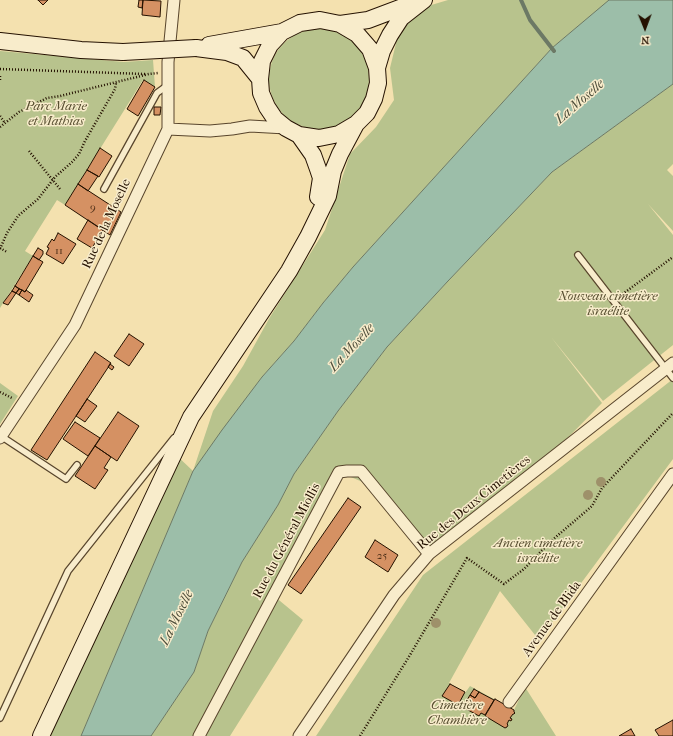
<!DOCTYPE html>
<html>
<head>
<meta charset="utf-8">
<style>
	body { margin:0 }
	#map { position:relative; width:673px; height:736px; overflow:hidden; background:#f4e1af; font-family:"IM FELL French Canon",serif }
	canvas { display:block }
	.north { position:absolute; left:625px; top:8px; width:40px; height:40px; -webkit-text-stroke:3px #f8eccb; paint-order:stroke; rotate:179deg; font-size:11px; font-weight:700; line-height:16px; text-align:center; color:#241100 }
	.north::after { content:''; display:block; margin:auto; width:14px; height:18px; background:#241100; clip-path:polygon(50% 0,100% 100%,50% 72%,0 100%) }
</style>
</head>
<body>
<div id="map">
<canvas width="673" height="736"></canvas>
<div class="north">N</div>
</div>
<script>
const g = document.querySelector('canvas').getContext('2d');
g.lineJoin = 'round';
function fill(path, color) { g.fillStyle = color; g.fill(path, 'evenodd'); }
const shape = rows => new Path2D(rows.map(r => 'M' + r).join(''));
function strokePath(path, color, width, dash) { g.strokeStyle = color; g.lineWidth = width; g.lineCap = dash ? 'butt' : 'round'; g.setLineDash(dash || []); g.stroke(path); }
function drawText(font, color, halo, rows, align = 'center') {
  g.font = font + ' "IM FELL French Canon",serif'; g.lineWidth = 3; g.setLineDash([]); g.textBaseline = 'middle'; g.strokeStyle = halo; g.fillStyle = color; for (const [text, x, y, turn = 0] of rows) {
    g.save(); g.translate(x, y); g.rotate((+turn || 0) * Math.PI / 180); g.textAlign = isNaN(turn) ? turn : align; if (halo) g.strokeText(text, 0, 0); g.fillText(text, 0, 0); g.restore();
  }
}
fill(shape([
	[448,0,610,0,552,48,353,267,323,303,294,341,262,377,193,471,81,736,41,736,174,453,193,471,213,411,243,366,270,317,325,230,350,154,376,127,394,100,390,68,399,31,428,6],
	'269 79a50 50 0 1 1 100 0a50 50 0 1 1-100 0Z',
	[0,51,124,62,153,60,155,87,143,80,65,205,57,200,25,251,33,256,0,308],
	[673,84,673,164,667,170,673,176,673,231,648,204,673,235,673,345,603,401,551,337,602,403,535,471,429,554,420,544,402,529,381,500,365,483,346,475,337,478,274,596,303,620,230,736,151,736,194,672,208,631,242,562,278,505,294,474,338,411,387,347,448,281,552,172],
	[673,379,673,459,539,640,500,591,449,683,465,693,470,686,514,710,525,687,556,736,316,736,423,575],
	[0,383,18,396,0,424]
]), '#b8c38d');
const water = shape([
	[609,0,673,0,673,84,552,172,448,281,387,347,338,411,294,474,278,505,242,562,208,631,194,672,151,736,81,736,193,471,222,430,262,377,294,341,323,303,353,267,552,48,609,0]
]);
fill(water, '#9cbea9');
strokePath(water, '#6c7965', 1);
strokePath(shape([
	[521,0,530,20,554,51]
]), '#6c7965', 4);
const building = shape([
	[38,0,48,0,43,5,38,0],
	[139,0,143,0,142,8,138,7,139,0],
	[143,0,161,1,160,17,142,15,143,0],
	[144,80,155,87,138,116,127,109,144,80],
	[154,107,161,107,160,115,154,115,154,107],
	[100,148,112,156,99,177,87,170,100,148],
	[87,170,98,176,88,191,78,184,87,170],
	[78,184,121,212,110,235,65,205,78,184],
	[88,220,103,230,92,248,77,239,88,220],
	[58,233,76,244,63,264,46,254,49,248,47,247,52,239,54,241,58,233],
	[38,248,43,251,43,254,39,260,33,256,38,248],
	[33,256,43,262,25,292,15,286,33,256],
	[15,286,19,289,16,293,12,291,15,286],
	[19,289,22,290,19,295,16,293,19,289],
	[22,290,25,292,26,290,33,295,29,302,19,295,22,290],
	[12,291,16,293,8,305,3,303,12,291],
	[129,334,144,344,129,366,114,356,129,334],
	[95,352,111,363,47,460,31,450,95,352],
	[110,364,114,367,112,370,108,367,110,364],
	[87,399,97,406,85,422,76,416,87,399],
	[118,412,139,426,117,461,95,446,118,412],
	[75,422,100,438,88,456,63,439,75,422],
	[95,446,111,457,104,468,108,470,95,489,75,476,95,446],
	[348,498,361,507,301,594,288,585,348,498],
	[375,540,398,555,388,572,365,557,375,540],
	[450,684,465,692,458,705,442,696,450,684],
	[474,689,479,692,475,698,470,695,474,689],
	[479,692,494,700,485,715,481,713,479,716,468,710,472,703,467,700,470,695,475,698,479,692],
	[495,699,514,710,514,712,515,713,514,714,513,714,510,718,512,719,511,721,509,720,507,724,508,725,507,727,505,728,485,716,495,699],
	[467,700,472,703,468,710,463,707,467,700],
	[673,720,673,736,659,736,655,730,673,720],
	[631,729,635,736,619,736,631,729]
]);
fill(building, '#d59163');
strokePath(building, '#241100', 1);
const lane = shape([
	[104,189,157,93,168,85],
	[578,255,673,378],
	[1,436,66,479,77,465],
	[0,718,68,571,174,438]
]);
const street = shape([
	[168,129,210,131,232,129,250,126,286,128],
	[0,438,75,325,168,129,168,62,174,0],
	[509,702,673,474],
	[199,736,339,472,347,471,361,471,429,554],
	[299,736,394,595,429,554,673,363]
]);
const secondary = shape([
	[340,24,368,20,413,3],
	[0,41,81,50,123,52],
	[209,45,282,32],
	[196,48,227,52,243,58,260,79,261,93,267,107,275,119,286,128,299,135,319,138,339,134,356,124,367,113,374,99,378,83,377,68,370,49,357,34,340,24,320,20,300,23,282,32,270,45,262,61,260,79],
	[377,68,382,51,390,35,401,18,424,0],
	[299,135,313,155,318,169,321,178,318,197],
	[41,736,191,417,289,271,308,237,328,196,333,171,340,154,356,124]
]);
strokePath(lane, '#58452c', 8);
strokePath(street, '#58452c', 13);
strokePath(secondary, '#241100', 18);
strokePath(shape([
	[0,69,145,74],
	[0,76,0,80],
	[0,116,5,123],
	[0,127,19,112,47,98,60,96,149,74,158,73],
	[29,151,60,189],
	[0,248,7,252],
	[0,249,7,233,18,216,38,199,55,177,72,162,79,154,85,141,115,89,116,83],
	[620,296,673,257],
	[0,392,12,398],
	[360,736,410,655,467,558,504,584,524,569,550,542,592,506,602,488,673,413]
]), '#241100', 2.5, [1, 2]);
strokePath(lane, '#f8eccb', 5.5);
strokePath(street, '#f8eccb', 11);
strokePath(secondary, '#f8eccb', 16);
const secondaryBridge = shape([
	[123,52,196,48]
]);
strokePath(secondaryBridge, '#241100', 18, []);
strokePath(secondaryBridge, '#f8eccb', 16);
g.fillStyle = '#9e916a';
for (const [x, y] of [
	[601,482],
	[588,495],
	[436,623]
]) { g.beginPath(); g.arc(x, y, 5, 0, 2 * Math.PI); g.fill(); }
drawText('11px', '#503119', null, [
	["9",93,208],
	["11",59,251],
	["25",382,556]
]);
drawText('italic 13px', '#584f31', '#f8eccb', [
	["Parc Marie",56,107],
	["et Mathias",56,122],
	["Nouveau cimetière",608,297],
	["israélite",608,312],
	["Ancien cimetière",538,544],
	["israélite",538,559],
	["Cimetière",457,706],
	["Chambière",457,721]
]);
drawText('13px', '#241100', '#f8eccb', [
	["Rue de la Moselle",107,224,-65],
	["Rue des Deux Cimetières",474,503,-39],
	["Rue du Général Miollis",287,541,-62],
	["Avenue de Blida",552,619,-54]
]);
drawText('italic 14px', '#4e4e3b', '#f8eccb', [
	["La Moselle",580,102,-41],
	["La Moselle",352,348,-47],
	["La Moselle",177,618,-64]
]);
</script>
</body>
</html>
